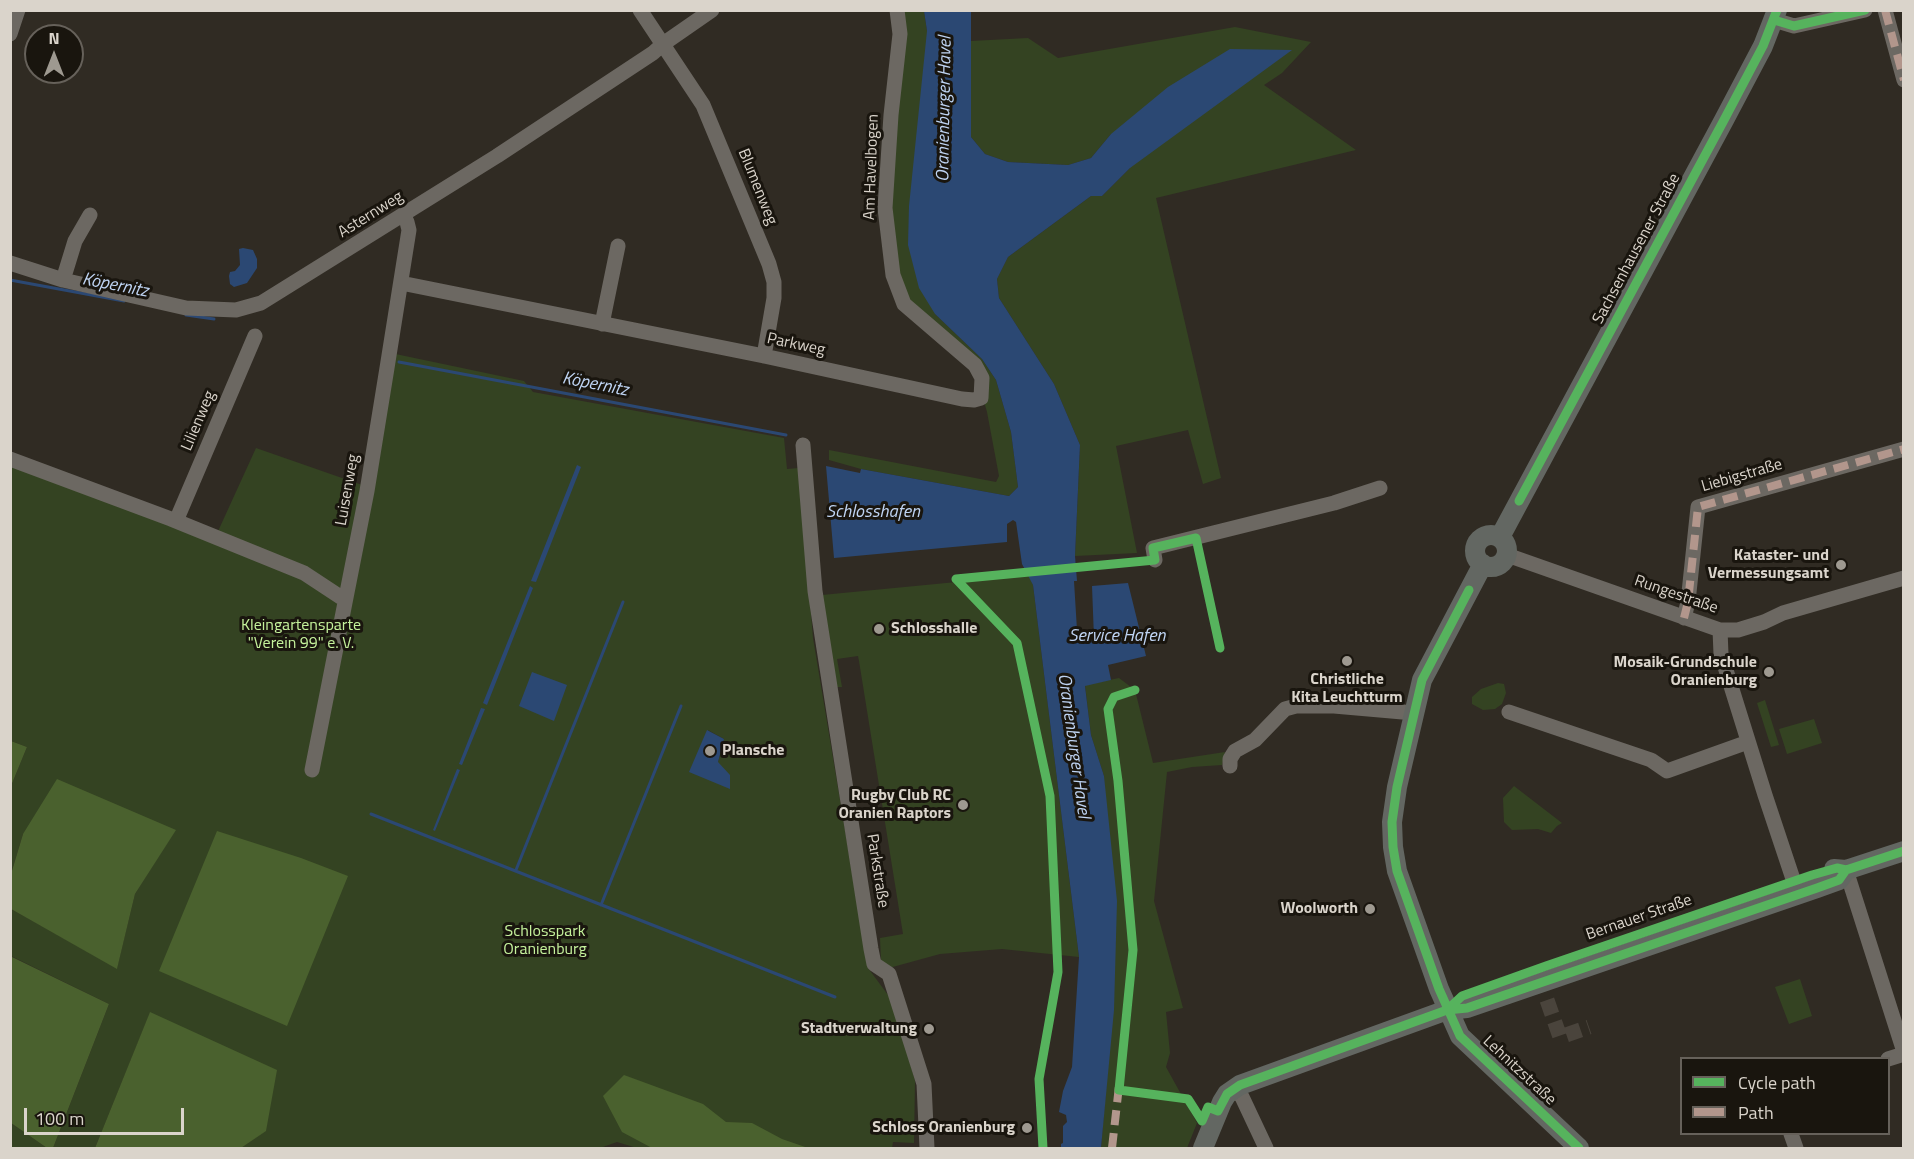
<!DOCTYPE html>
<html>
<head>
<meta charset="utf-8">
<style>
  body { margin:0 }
  #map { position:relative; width:1914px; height:1159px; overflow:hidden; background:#302b23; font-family:"Titillium Web",sans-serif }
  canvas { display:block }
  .frame { position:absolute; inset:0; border:12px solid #dad4cb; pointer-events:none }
  .legend { position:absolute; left:1680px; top:1057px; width:210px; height:78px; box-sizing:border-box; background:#19150e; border:2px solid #66615a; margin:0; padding:8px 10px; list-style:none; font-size:18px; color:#dad4cb }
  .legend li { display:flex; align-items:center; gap:12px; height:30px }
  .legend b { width:30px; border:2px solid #66615a }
  .north { position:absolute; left:24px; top:24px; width:60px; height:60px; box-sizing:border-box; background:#19150e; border:2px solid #66615a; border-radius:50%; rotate:0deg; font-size:16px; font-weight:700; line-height:24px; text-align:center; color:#dad4cb }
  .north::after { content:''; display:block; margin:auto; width:21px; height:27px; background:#9e9990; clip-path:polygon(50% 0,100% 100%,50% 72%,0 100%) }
  .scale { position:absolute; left:24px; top:1108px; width:160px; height:27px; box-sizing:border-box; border:3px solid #dad4cb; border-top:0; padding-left:8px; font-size:18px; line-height:21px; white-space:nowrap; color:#dad4cb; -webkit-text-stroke:4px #19150e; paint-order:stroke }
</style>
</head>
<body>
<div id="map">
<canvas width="1914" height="1159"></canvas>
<div class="frame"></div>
<ul class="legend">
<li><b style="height:8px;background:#56b35d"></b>Cycle path</li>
<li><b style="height:8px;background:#b2968c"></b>Path</li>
</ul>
<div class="north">N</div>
<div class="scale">100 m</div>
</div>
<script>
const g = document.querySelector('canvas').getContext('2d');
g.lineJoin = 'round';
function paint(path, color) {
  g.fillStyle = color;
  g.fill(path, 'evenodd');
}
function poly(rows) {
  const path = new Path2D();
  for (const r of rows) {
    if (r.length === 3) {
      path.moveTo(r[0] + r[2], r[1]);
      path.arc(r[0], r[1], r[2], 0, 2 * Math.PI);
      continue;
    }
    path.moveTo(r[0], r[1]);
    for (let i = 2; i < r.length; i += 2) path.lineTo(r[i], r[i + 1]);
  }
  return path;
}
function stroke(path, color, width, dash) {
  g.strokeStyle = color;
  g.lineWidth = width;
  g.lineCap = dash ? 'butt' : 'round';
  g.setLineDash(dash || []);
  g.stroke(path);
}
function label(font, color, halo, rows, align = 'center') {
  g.font = font + ' "Titillium Web",sans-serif';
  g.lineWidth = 6;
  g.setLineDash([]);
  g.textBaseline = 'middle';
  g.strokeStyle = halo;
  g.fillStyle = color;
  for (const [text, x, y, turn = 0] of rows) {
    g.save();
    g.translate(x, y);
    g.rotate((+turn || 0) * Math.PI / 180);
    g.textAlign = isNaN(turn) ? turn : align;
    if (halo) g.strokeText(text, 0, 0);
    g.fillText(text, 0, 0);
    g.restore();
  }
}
paint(poly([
  [897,11,924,11,927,31,935,314,982,359,996,380,1011,432,1018,487,1009,496,861,469,829,460,829,450,996,482,999,476,987,412,981,391,982,378,904,304,885,208],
  [1235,27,1311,42,1282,73,1264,85,1356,150,1156,198,1221,478,1203,484,1188,430,1116,446,1137,553,1075,556,1080,445,1054,384,999,298,997,279,1008,257,1091,196,1102,196,1130,168,1111,134,1091,158,1068,165,1008,162,985,154,971,137,971,41,1028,38,1058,58],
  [386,352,524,381,533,392,784,438,787,469,799,468,813,638,868,968,894,1003,915,1081,914,1143,893,1142,892,1148,637,1148,617,1142,600,1148,241,1148,266,1130,150,1013,95,1148,53,1148,109,1004,11,956,11,909,117,968,135,894,175,830,23,834,11,874,11,786,27,747,11,741,11,460,214,540,256,448,365,486],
  [708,730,724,739,718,762],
  [1029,575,1033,585,1079,957,1002,949,940,954,889,968,881,961,880,938,903,934,859,661,858,656,837,659,842,687,834,687,822,595],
  [1119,678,1135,690,1153,763,1225,752,1222,765,1192,767,1167,772,1154,901,1183,1008,1166,1012,1170,1053,1166,1067,1197,1123,1187,1148,1101,1148,1108,1065,1104,776,1091,735,1085,685],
  [1498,683,1504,684,1506,693,1502,704,1495,709,1483,710,1472,704,1472,697,1481,689],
  [1765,700,1779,745,1771,747,1757,703],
  [1814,719,1822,743,1787,754,1779,729],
  [1514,786,1562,823,1557,826,1551,833,1538,829,1512,830,1504,822,1503,798],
  [1800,979,1812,1016,1789,1024,1775,987],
  [11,1123,47,1148,11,1148]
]), '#344322');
paint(poly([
  [11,741,27,747,11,786,10,741],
  [57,779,176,830,135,894,117,969,11,909,11,874,23,834],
  [217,831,301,858,348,876,287,1026,159,971],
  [10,956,109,1004,53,1148,47,1148,11,1123],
  [150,1012,277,1070,266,1131,241,1148,95,1148],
  [624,1075,703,1104,726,1122,752,1123,782,1139,808,1148,652,1148,622,1132,603,1096]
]), '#4a612e');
paint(poly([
  [924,11,971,11,971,137,985,154,1008,162,1068,165,1091,158,1111,134,1168,87,1230,49,1292,50,1130,168,1102,196,1091,196,1008,257,997,279,999,298,1054,384,1080,445,1075,556,1077,581,1074,581,1077,630,1084,641,1094,638,1092,586,1128,583,1146,656,1108,665,1111,680,1085,686,1091,735,1104,776,1117,901,1114,1010,1101,1148,1061,1148,1061,1144,1063,1143,1063,1126,1067,1122,1066,1115,1059,1112,1063,1091,1072,1067,1079,957,1033,585,1022,564,1016,522,1013,520,1007,524,1007,542,834,558,826,466,860,473,861,469,1009,496,1018,487,1011,432,996,380,982,359,935,314,919,288,908,245,909,206,927,31],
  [243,248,253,250,257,259,257,268,247,283,234,287,230,284,229,276,230,272,235,271,240,265,239,249],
  [577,465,581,467,536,582,531,581],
  [530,586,533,588,487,705,483,703],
  [532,672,567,685,554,721,519,706],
  [481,708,485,709,462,765,459,764],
  [707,730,724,739,718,762,730,775,730,789,689,772],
  [457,769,460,770,435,831,433,830]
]), '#2b4873');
stroke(poly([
  [10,280,124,301],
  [186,315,214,319],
  [399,362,786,435],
  [371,814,835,997],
  [516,870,623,602],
  [601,905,681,706]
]), '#2b4873', 3);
stroke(poly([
  [1547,1000,1560,1037,1589,1027]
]), '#4a443c', 15, [15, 8]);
stroke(poly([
  [640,10,703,105,769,264,774,282,774,298,764,356],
  [1885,10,1904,80],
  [1774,20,1794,26,1865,10],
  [10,34,18,10],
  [10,263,63,280,186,308,236,310,261,303,497,156,653,53,663,44,712,10],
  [63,280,75,241,90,215],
  [401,283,764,356,962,399,974,400,981,398,982,378,975,365,904,304,893,275,885,208,891,115,900,34,897,10],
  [602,324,618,246],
  [803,445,815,591,871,949,874,964,889,974,924,1084,927,1148],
  [10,459,171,519,304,573,345,600],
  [176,521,255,336],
  [1507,555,1720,630,1738,630,1764,622,1783,613,1904,578],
  [1155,560,1153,548,1334,503,1380,488],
  [1684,618,1688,602,1698,507,1904,449],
  [1720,630,1721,654,1765,795,1798,894],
  [1509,712,1651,760,1667,771,1748,742],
  [1230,766,1230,759,1235,751,1255,740,1285,709,1296,706,1334,706,1414,713],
  [312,770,367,491,387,368,409,230,407,222,403,216],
  [1846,870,1904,1052],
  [1888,1059,1904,1054],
  [1234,1089,1242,1097,1266,1148],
  [1791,1134,1796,1148]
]), '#6c6862', 15);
stroke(poly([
  [1491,551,16],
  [1500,537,1724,120,1763,46,1777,10],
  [1483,564,1422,680,1397,787,1392,822,1393,847,1397,871,1439,989,1460,1036,1579,1148],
  [1834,869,1846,870,1904,851],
  [1203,1148,1222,1102,1227,1094,1240,1085,1447,1010,1467,1008,1817,888,1839,880,1846,870]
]), '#636762', 20);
stroke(poly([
  [1885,10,1904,80],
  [1684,618,1688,602,1698,507,1904,449],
  [1112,1148,1119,1086]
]), '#b2968c', 8, [15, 8]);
stroke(poly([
  [1774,20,1794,26,1865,10],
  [1519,501,1724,120,1763,46,1777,10],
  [956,579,1017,643,1050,796,1058,972,1039,1079,1043,1148],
  [956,579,1155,560,1153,548,1196,538,1220,648],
  [1469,590,1422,680,1397,787,1392,822,1393,847,1397,871,1439,989,1460,1036,1579,1148],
  [1135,690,1114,697,1108,709,1118,781,1133,950,1119,1090,1188,1099,1202,1121],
  [1447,1010,1462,996,1546,966,1812,875,1837,868,1846,870,1904,851],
  [1202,1121,1208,1107,1218,1111,1227,1094,1240,1085,1447,1010,1467,1008,1817,888,1839,880,1846,870]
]), '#56b35d', 9);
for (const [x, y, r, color] of [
  [1841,565,6,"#9e9990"],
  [879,629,6,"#9e9990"],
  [1347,661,6,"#9e9990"],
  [1769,672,6,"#9e9990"],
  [710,751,6,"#9e9990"],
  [963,805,6,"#9e9990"],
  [1370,909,6,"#9e9990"],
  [929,1029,6,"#9e9990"],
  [1027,1128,6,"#9e9990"]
]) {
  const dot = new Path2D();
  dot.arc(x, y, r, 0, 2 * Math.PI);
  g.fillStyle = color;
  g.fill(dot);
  stroke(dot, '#19150e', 2);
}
label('16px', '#dad4cb', '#19150e', [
  ["Am Havelbogen",872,167,-88],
  ["Blumenweg",757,187,68],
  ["Asternweg",371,215,-32],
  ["Sachsenhausener Straße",1637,249,-62],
  ["Parkweg",796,345,12],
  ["Lilienweg",199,421,-67],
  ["Liebigstraße",1742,476,-16],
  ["Luisenweg",348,490,-80],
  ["Rungestraße",1676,595,19],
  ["Parkstraße",877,871,81],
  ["Bernauer Straße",1639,918,-19],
  ["Lehnitzstraße",1519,1071,43]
]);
label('bold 16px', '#dad4cb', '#19150e', [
  ["Kataster- und",1829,556],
  ["Vermessungsamt",1829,574],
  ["Schlosshalle",891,629,"left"],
  ["Mosaik-Grundschule",1757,663],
  ["Oranienburg",1757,681],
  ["Christliche",1347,680,"center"],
  ["Kita Leuchtturm",1347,698,"center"],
  ["Plansche",722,751,"left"],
  ["Rugby Club RC",951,796],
  ["Oranien Raptors",951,814],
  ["Woolworth",1358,909],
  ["Stadtverwaltung",917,1029],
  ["Schloss Oranienburg",1015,1128]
], 'right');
label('16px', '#c5f29c', '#19150e', [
  ["Kleingartensparte",301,626],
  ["\"Verein 99\" e. V.",301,644],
  ["Schlosspark",545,932],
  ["Oranienburg",545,950]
]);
label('italic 18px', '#bfd4f3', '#19150e', [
  ["Oranienburger Havel",945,109,-89],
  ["Köpernitz",115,286,11],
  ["Köpernitz",595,385,11],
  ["Schlosshafen",873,513],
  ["Service Hafen",1117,637],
  ["Oranienburger Havel",1073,746,82]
]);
</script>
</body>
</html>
